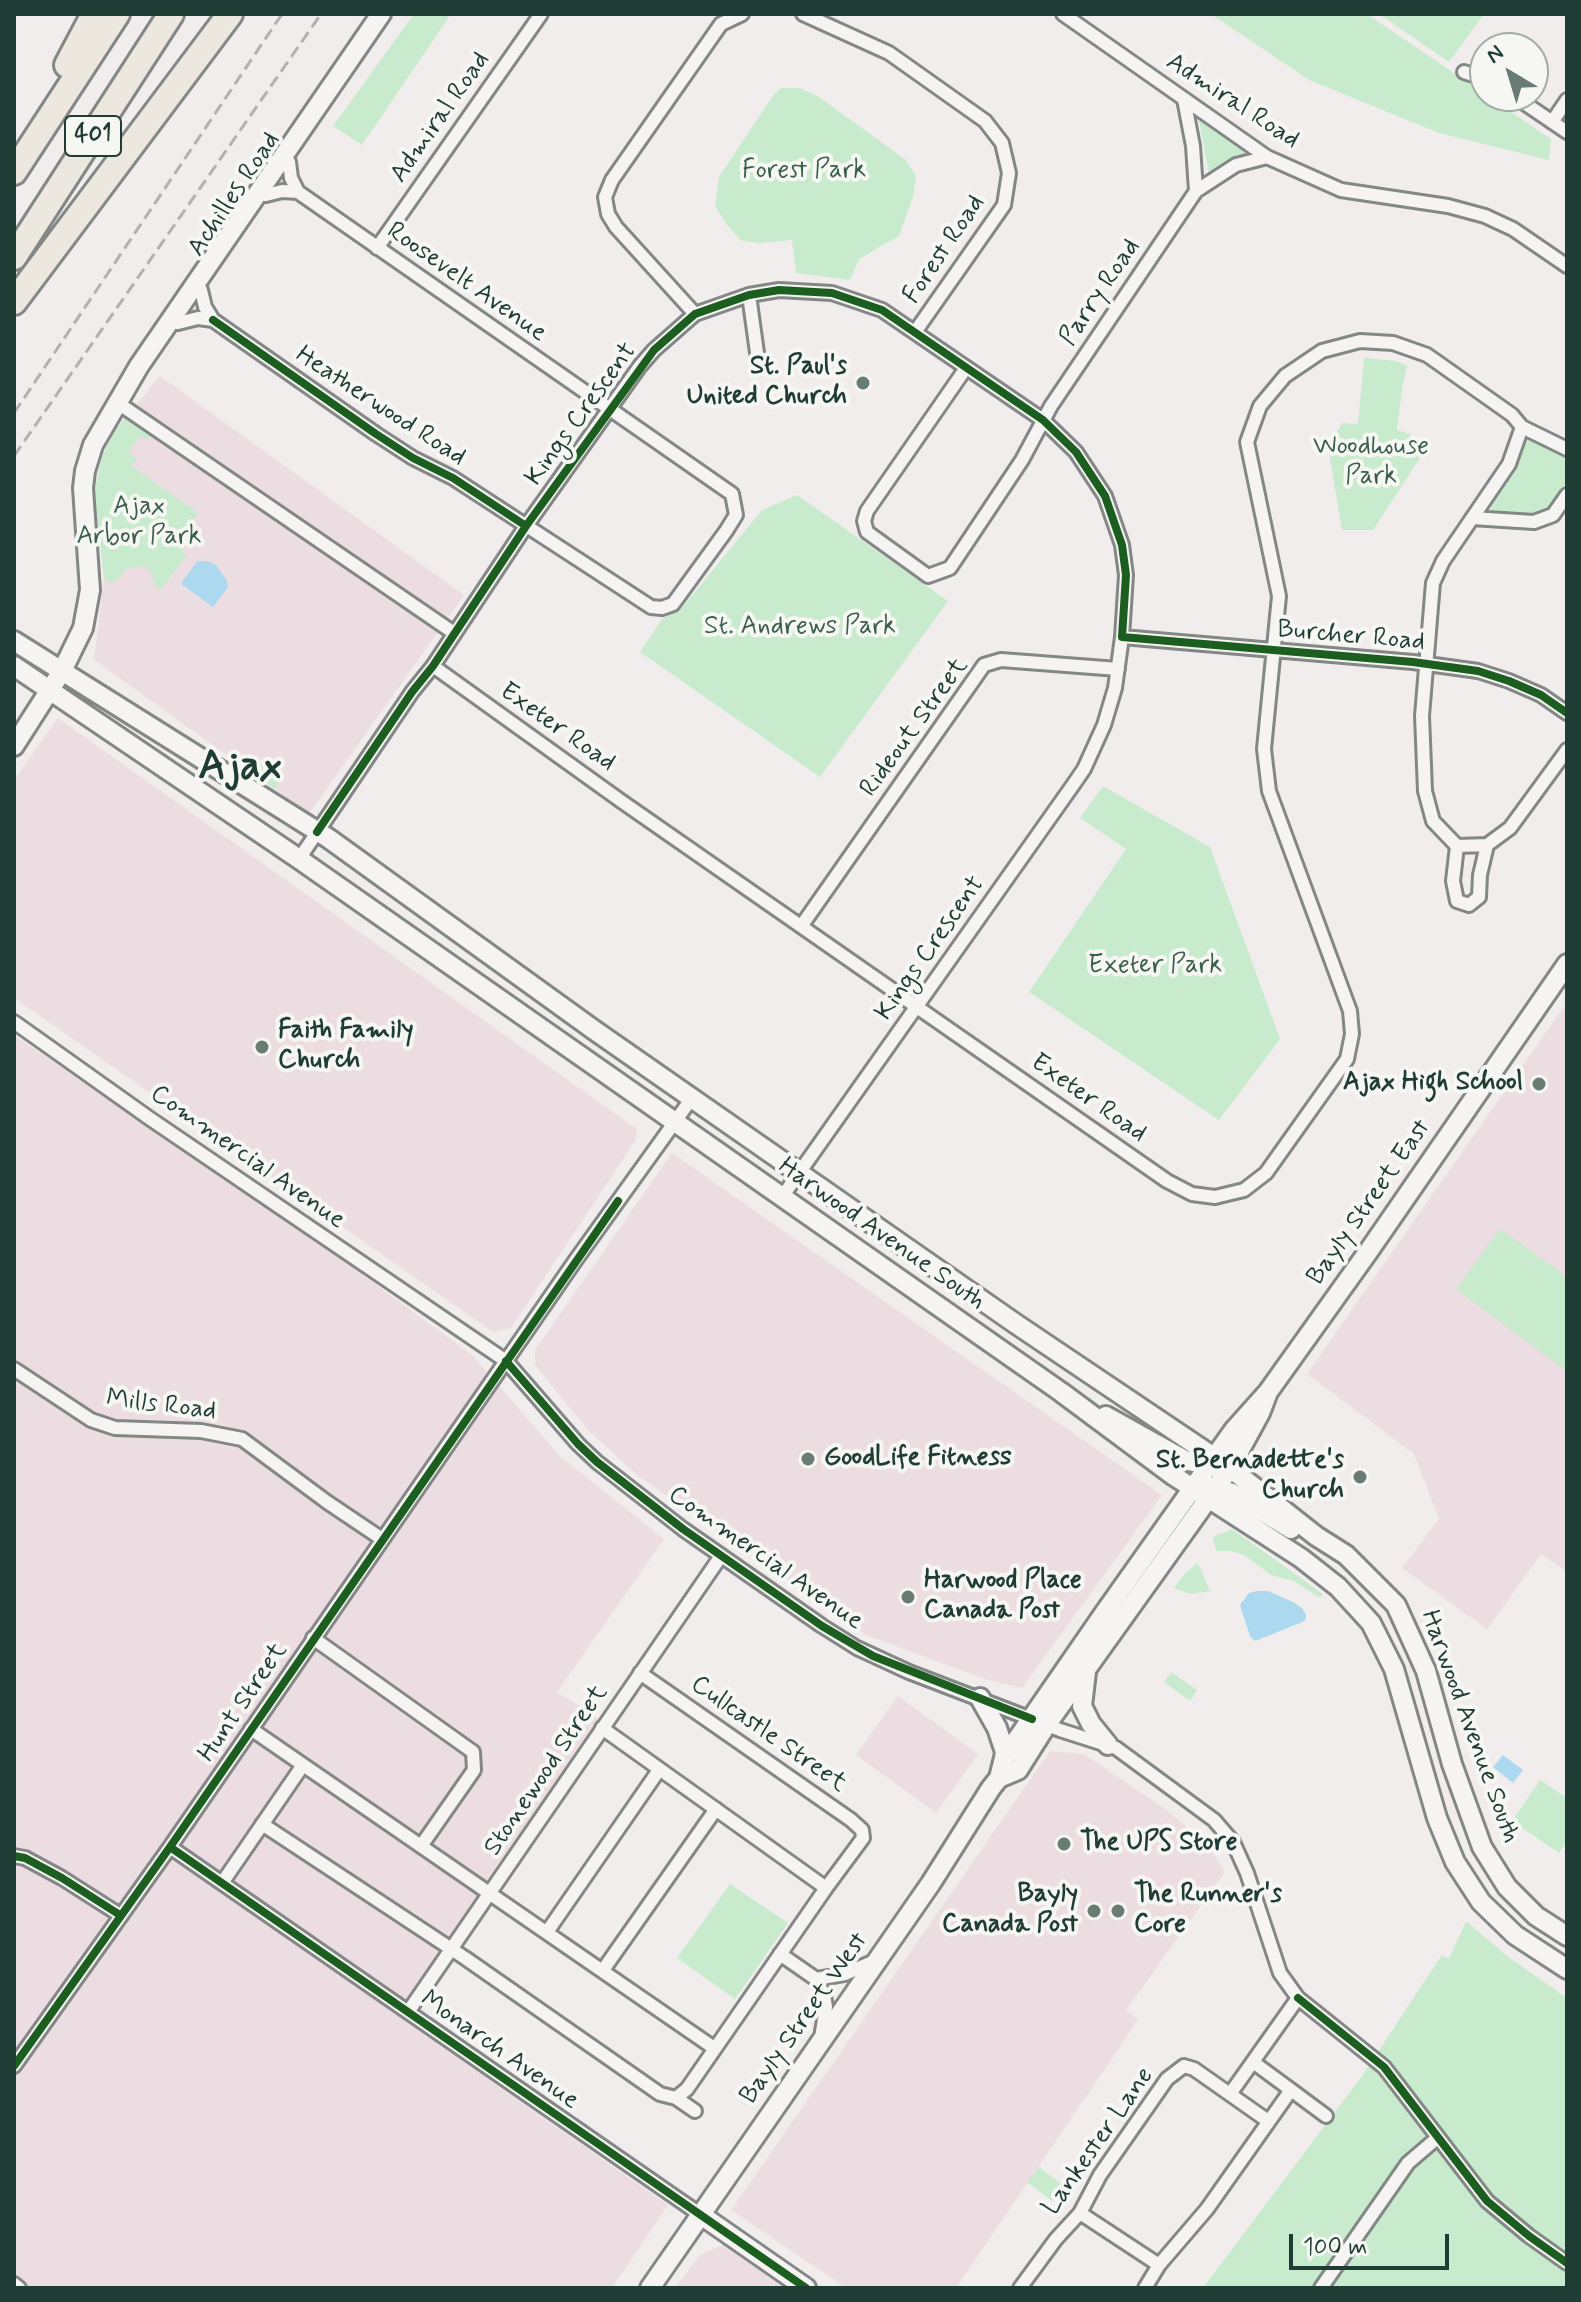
<!DOCTYPE html>
<html>
<head>
<meta charset="utf-8">
<style>
  body { margin:0 }
  #map { position:relative; width:1581px; height:2302px; overflow:hidden; background:#f2eded; font-family:Mynerve,sans-serif }
  canvas { display:block }
  .frame { position:absolute; inset:0; border:16px solid #1f3d34; pointer-events:none }
  .north { position:absolute; left:1469px; top:32px; width:80px; height:80px; box-sizing:border-box; background:#f6f6f2; border:2px solid #a0aca6; border-radius:50%; rotate:322deg; font-size:22px; font-weight:700; line-height:32px; text-align:center; color:#1f3d34 }
  .north::after { content:''; display:block; margin:auto; width:28px; height:36px; background:#697b75; clip-path:polygon(50% 0,100% 100%,50% 72%,0 100%) }
  .scale { position:absolute; left:1289px; top:2234px; width:160px; height:36px; box-sizing:border-box; border:4px solid #1f3d34; border-top:0; padding-left:10px; font-size:24px; line-height:28px; white-space:nowrap; color:#1f3d34; -webkit-text-stroke:6px #f6f6f2; paint-order:stroke }
</style>
</head>
<body>
<div id="map">
<canvas width="1581" height="2302"></canvas>
<div class="frame"></div>
<div class="north">N</div>
<div class="scale">100 m</div>
</div>
<script>
const g = document.querySelector('canvas').getContext('2d');
g.lineJoin = 'round';
function paint(path, color) {
  g.fillStyle = color;
  g.fill(path, 'evenodd');
}
function poly(rows) {
  const path = new Path2D();
  for (const r of rows) {
    path.moveTo(r[0], r[1]);
    for (let i = 2; i < r.length; i += 2) path.lineTo(r[i], r[i + 1]);
  }
  return path;
}
function stroke(path, color, width, dash) {
  g.strokeStyle = color;
  g.lineWidth = width;
  g.lineCap = dash ? 'butt' : 'round';
  g.setLineDash(dash || []);
  g.stroke(path);
}
function label(font, color, halo, rows, align = 'center') {
  g.font = font + ' Mynerve,sans-serif';
  g.lineWidth = 8;
  g.setLineDash([]);
  g.textBaseline = 'middle';
  g.strokeStyle = halo;
  g.fillStyle = color;
  for (const [text, x, y, turn = 0] of rows) {
    g.save();
    g.translate(x, y);
    g.rotate((+turn || 0) * Math.PI / 180);
    g.textAlign = isNaN(turn) ? turn : align;
    if (halo) g.strokeText(text, 0, 0);
    g.fillText(text, 0, 0);
    g.restore();
  }
}
paint(poly([
  [160,376,464,595,309,814,94,660,104,578,94,493,102,457,115,430],
  [58,718,637,1129,635,1141,511,1328,493,1332,14,998,14,780],
  [1567,1002,1567,1572,1541,1554,1487,1629,1402,1568,1439,1519,1414,1454,1307,1374],
  [14,1035,341,1259,472,1355,561,1457,664,1539,557,1692,610,1726,420,2007,406,2022,668,2205,612,2288,14,2288],
  [672,1153,1162,1495,1022,1688,985,1679,866,1635,637,1475,589,1431,535,1365,535,1350],
  [898,1696,978,1754,936,1813,856,1755],
  [1050,1751,1084,1754,1164,1808,1208,1845,1225,1872,1126,2010,1138,2020,956,2288,846,2288,731,2210],
  [723,2245,724,2245,787,2288,675,2288,701,2254]
]), '#ebdde1');
paint(poly([
  [414,14,451,14,362,145,333,126],
  [1211,14,1367,14,1551,139,1549,160,1439,133,1309,80],
  [1379,14,1484,14,1449,62],
  [781,88,800,88,819,97,906,160,916,176,913,197,899,236,859,259,850,280,796,273,792,240,759,243,740,240,724,221,715,205,719,177,774,94],
  [1198,116,1247,150,1249,154,1235,158,1209,173],
  [1364,358,1396,361,1407,366,1402,388,1397,430,1410,434,1420,458,1373,530,1342,530,1328,447,1342,423,1358,424],
  [131,417,151,433,148,440,140,435,128,453,137,458,131,466,198,513,192,524,195,532,182,550,186,556,161,589,155,586,151,572,144,566,126,569,118,580,110,583,104,578,94,493,102,457,115,430,123,421],
  [1533,437,1540,437,1567,455,1567,484,1550,512,1538,516,1498,517,1490,514,1489,510,1519,462,1526,441],
  [797,495,948,601,820,777,640,652,662,619,681,609,762,510],
  [252,754,263,766,283,778,274,789,234,761],
  [1103,786,1210,847,1280,1039,1219,1120,1029,992,1126,849,1080,818],
  [1500,1229,1567,1277,1567,1371,1456,1289],
  [1232,1529,1323,1594,1320,1598,1294,1581,1271,1575,1244,1555,1231,1551,1216,1551,1213,1537],
  [1198,1563,1210,1591,1191,1594,1174,1588,1186,1572],
  [1171,1672,1197,1690,1190,1701,1164,1682],
  [1540,1780,1567,1798,1567,1842,1559,1853,1512,1821],
  [730,1884,788,1923,735,1999,677,1958],
  [1466,1921,1507,1956,1567,1998,1567,2288,1203,2288,1362,2076,1442,1955,1449,1959],
  [1039,2167,1064,2186,1052,2201,1027,2182]
]), '#c8ebcd');
paint(poly([
  [197,561,207,561,216,565,226,579,228,587,213,607,181,584],
  [1257,1591,1268,1591,1293,1602,1302,1608,1306,1615,1305,1621,1255,1641,1250,1636,1240,1605,1249,1593],
  [1503,1755,1523,1770,1513,1783,1493,1767]
]), '#acd9ef');
const street = poly([
  [803,14,889,53,985,121,1002,143,1009,173,1004,205,915,332],
  [1063,14,1267,157,1341,190,1448,206,1485,216,1513,229,1567,266],
  [1464,72,1485,79],
  [1514,96,1567,132],
  [1184,99,1193,146,1196,191],
  [1552,122,1567,100],
  [266,195,282,191,298,192],
  [377,248,541,14],
  [201,290,205,307,213,320],
  [749,295,758,360],
  [695,314,616,227,608,214,605,197,612,180,721,24,742,14],
  [178,323,198,318,213,320,376,434,413,458,453,478,651,607,662,608,673,604,726,531,736,515,732,494,298,192,291,178,289,162],
  [966,368,867,511,864,521,867,532,928,576,950,568,1022,460,1051,406,1196,191,1236,165,1267,157],
  [118,403,454,633],
  [1522,427,1509,464,1443,561,1433,583,1422,716,1425,791,1433,821,1457,846,1487,845,1510,828,1567,750],
  [1472,518,1534,522,1553,515,1567,495],
  [1122,637,1413,662,1478,671,1509,681,1541,695,1567,713],
  [433,666,621,801,1167,1181,1192,1194,1215,1197,1244,1190,1266,1173,1347,1059,1352,1034,1350,1011,1269,791,1264,749,1279,596,1247,442,1260,406,1285,376,1322,351,1360,341,1393,343,1427,355,1512,415,1522,427,1567,449],
  [1457,846,1453,881,1457,901,1469,905,1479,897,1480,875,1487,845],
  [299,859,412,692,433,666,526,526,640,366,654,350,695,314,749,295,779,290,832,293,882,310,1043,420,1076,452,1105,496,1122,545,1126,575,1122,637,1115,688,1104,725,1084,769,1073,785,782,1197],
  [802,925,984,665,1001,660,1118,669],
  [14,1022,149,1118,506,1361,578,1444,597,1462,683,1529,822,1626,857,1648,909,1672,1060,1730,1116,1748,1214,1820,1233,1842,1247,1873,1280,1973,1298,1998,1384,2067,1487,2201,1529,2236,1567,2263],
  [14,1369,91,1420,115,1428,201,1431,242,1439,327,1502,382,1539],
  [313,1638,473,1752,474,1770,421,1846],
  [602,1728,826,1888],
  [251,1729,714,2048],
  [262,1824,465,1958,660,2094,676,2098,687,2089,826,1888,863,1838,862,1830,851,1820,640,1673],
  [170,1847,701,2215],
  [14,1856,25,1858,62,1878,120,1915],
  [222,1883,303,1765],
  [547,1932,659,1770],
  [780,1954,816,1979,824,1995,826,2007,821,2038],
  [603,1970,716,1809],
  [816,1979,845,1974,877,1960],
  [408,2012,721,1556],
  [14,2066,170,1847,575,1261,692,1098],
  [1291,2090,1326,2116],
  [1230,2094,1298,1998],
  [676,2098,695,2111],
  [1080,2213,1159,2265],
  [14,2284,19,2288],
  [1020,2288,1056,2239,1080,2213,1100,2175,1167,2079,1184,2066,1194,2069,1268,2121],
  [1145,2288,1159,2265,1207,2209,1291,2090,1253,2062],
  [1321,2288,1408,2163,1436,2139]
]);
const secondary = poly([
  [14,641,328,838,594,1030,1016,1324,1230,1468,1316,1536,1346,1555,1396,1605,1426,1671,1452,1764,1482,1847,1507,1887,1536,1916,1567,1936],
  [14,666,299,859,1061,1392,1174,1476,1301,1558,1338,1587,1371,1623,1394,1669,1437,1818,1455,1862,1481,1902,1515,1935,1567,1969],
  [14,746,62,671,83,628,90,590,83,488,85,471,93,445,139,366,381,14],
  [1106,1416,1185,1460,1219,1468],
  [1208,1486,1232,1493,1291,1529],
  [1086,1672,1082,1706,1091,1724,1108,1745],
  [980,1698,997,1728,1005,1752,1004,1758],
  [999,1778,1004,1758,1105,1612,1234,1430,1268,1392,1368,1252,1567,964],
  [701,2215,806,2288],
  [650,2288,931,1883,991,1788,999,1778,1018,1770,1047,1724,1230,1468,1260,1413,1268,1392]
]);
const highway = poly([
  [67,65,94,14],
  [14,172,117,14],
  [14,257,171,14],
  [14,302,230,14]
]);
stroke(street, '#838785', 18);
stroke(secondary, '#838785', 24);
stroke(highway, '#838785', 30);
stroke(street, '#f5f4f2', 12);
stroke(secondary, '#f5f4f2', 18);
stroke(highway, '#ece7df', 24);
stroke(poly([
  [14,413,282,14],
  [14,456,321,14]
]), '#b0b2b1', 3, [12, 6]);
stroke(poly([
  [213,320,376,434,413,458,453,478,526,526],
  [317,832,412,692,433,666,526,526,654,350,695,314,749,295,779,290,832,293,882,310,1043,420,1076,452,1105,496,1122,545,1126,575,1122,637,1413,662,1478,671,1509,681,1541,695,1567,713],
  [506,1361,578,1444,597,1462,683,1529,822,1626,873,1656,1032,1719],
  [170,1847,806,2288],
  [14,1856,25,1858,62,1878,120,1915],
  [1298,1998,1384,2067,1487,2201,1529,2236,1567,2263],
  [14,2066,170,1847,618,1201]
]), '#1b5e20', 8);
for (const [x, y, r, color] of [
  [863,383,8,"#697b75"],
  [262,1047,8,"#697b75"],
  [1539,1084,8,"#697b75"],
  [808,1459,8,"#697b75"],
  [1360,1477,8,"#697b75"],
  [908,1597,8,"#697b75"],
  [1064,1844,8,"#697b75"],
  [1094,1911,8,"#697b75"],
  [1118,1911,8,"#697b75"]
]) {
  const dot = new Path2D();
  dot.arc(x, y, r, 0, 2 * Math.PI);
  g.fillStyle = color;
  g.fill(dot);
  stroke(dot, '#f6f6f2', 3);
}
for (const [x, y, w] of [
  [93,136,56]
]) {
  const box = new Path2D();
  box.roundRect(x - w / 2, y - 20, w, 40, 6);
  g.fillStyle = '#f6f6f2';
  g.fill(box);
  stroke(box, '#1f3d34', 2);
}
label('bold 24px', '#1f3d34', null, [
  ["401",93,136]
]);
label('26px', '#1f3d34', '#f6f6f2', [
  ["Admiral Road",1232,102,33],
  ["Admiral Road",441,118,-55],
  ["Achilles Road",235,195,-56],
  ["Forest Road",945,250,-56],
  ["Roosevelt Avenue",466,283,35],
  ["Parry Road",1101,293,-56],
  ["Heatherwood Road",380,407,33],
  ["Kings Crescent",582,415,-54],
  ["Burcher Road",1351,637,5],
  ["Exeter Road",557,728,35],
  ["Rideout Street",915,728,-54],
  ["Kings Crescent",931,949,-55],
  ["Exeter Road",1088,1099,35],
  ["Commercial Avenue",247,1158,35],
  ["Bayly Street East",1370,1203,-55],
  ["Harwood Avenue South",881,1235,35],
  ["Mills Road",161,1406,7],
  ["Commercial Avenue",765,1559,35],
  ["Hunt Street",244,1703,-56],
  ["Harwood Avenue South",1469,1727,70],
  ["Cullcastle Street",768,1735,35],
  ["Stonewood Street",547,1771,-56],
  ["Bayly Street West",805,2019,-55],
  ["Monarch Avenue",499,2051,35],
  ["Lankester Lane",1099,2142,-55]
]);
label('26px', '#3a5f4d', '#f6f6f2', [
  ["Forest Park",804,172],
  ["Woodhouse",1371,448],
  ["Park",1371,478],
  ["Ajax",139,508],
  ["Arbor Park",139,538],
  ["St. Andrews Park",800,628],
  ["Exeter Park",1155,967]
]);
label('bold 26px', '#1f3d34', '#f6f6f2', [
  ["St. Paul's",847,368,"right"],
  ["United Church",847,398,"right"],
  ["Faith Family",278,1032],
  ["Church",278,1062],
  ["Ajax High School",1523,1084,"right"],
  ["GoodLife Fitness",824,1459],
  ["St. Bernadette's",1344,1462,"right"],
  ["Church",1344,1492,"right"],
  ["Harwood Place",924,1582],
  ["Canada Post",924,1612],
  ["The UPS Store",1080,1844],
  ["Bayly",1078,1896,"right"],
  ["Canada Post",1078,1926,"right"],
  ["The Runner's",1134,1896],
  ["Core",1134,1926]
], 'left');
label('bold 42px', '#1f3d34', '#f6f6f2', [
  ["Ajax",240,769]
]);
</script>
</body>
</html>
